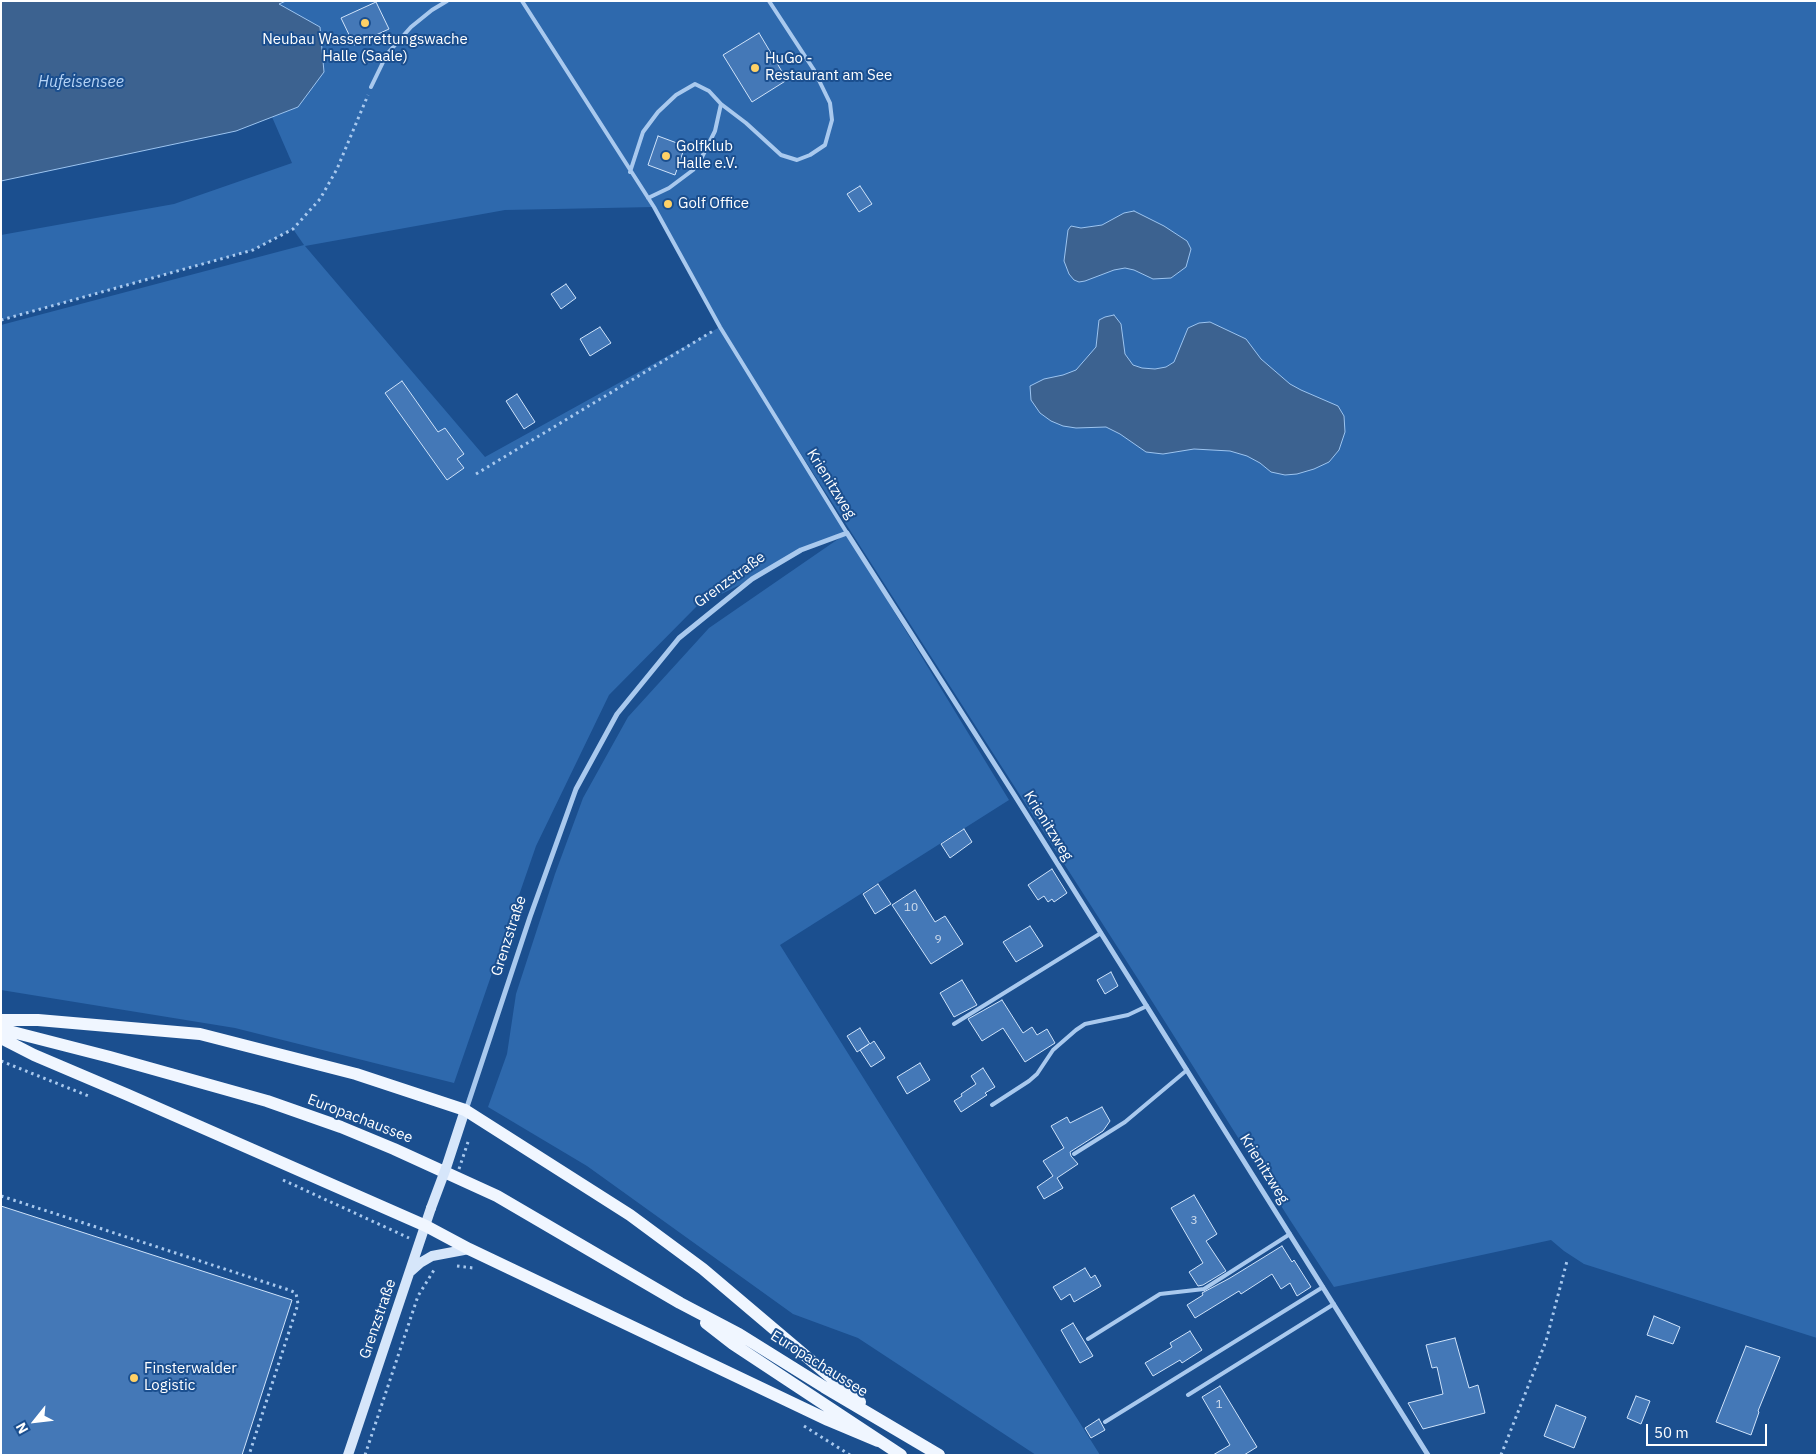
<!DOCTYPE html>
<html>
<head>
<meta charset="utf-8">
<style>
  body { margin:0 }
  #map { position:relative; width:1818px; height:1456px; overflow:hidden; background:#1b4f8f; font-family:"IBM Plex Sans",sans-serif }
  canvas { display:block }
  .frame { position:absolute; inset:0; border:2px solid #fff; pointer-events:none }
  .north { position:absolute; left:10px; top:1396px; width:50px; height:50px; -webkit-text-stroke:4px #1b4f8f; paint-order:stroke; rotate:241deg; font-size:14px; font-weight:700; line-height:20px; text-align:center; color:#fff }
  .north::after { content:''; display:block; margin:auto; width:18px; height:22px; background:#fff; clip-path:polygon(50% 0,100% 100%,50% 72%,0 100%) }
  .scale { position:absolute; left:1646px; top:1424px; width:121px; height:22px; box-sizing:border-box; border:2px solid #fff; border-top:0; padding-left:6px; font-size:15px; line-height:18px; white-space:nowrap; color:#fff; -webkit-text-stroke:4px #1b4f8f; paint-order:stroke }
</style>
</head>
<body>
<div id="map">
<canvas width="1818" height="1456"></canvas>
<div class="frame"></div>
<div class="north">N</div>
<div class="scale">50 m</div>
</div>
<script>
const g = document.querySelector('canvas').getContext('2d');
g.lineJoin = 'round';
function paint(path, color) {
  g.fillStyle = color;
  g.fill(path, 'evenodd');
}
function poly(rows) {
  const path = new Path2D();
  for (const r of rows) {
    path.moveTo(r[0], r[1]);
    for (let i = 2; i < r.length; i += 2) path.lineTo(r[i], r[i + 1]);
  }
  return path;
}
function stroke(path, color, width, dash) {
  g.strokeStyle = color;
  g.lineWidth = width;
  g.lineCap = dash ? 'butt' : 'round';
  g.setLineDash(dash || []);
  g.stroke(path);
}
function label(font, color, halo, rows, align = 'center') {
  g.font = font + ' "IBM Plex Sans",sans-serif';
  g.lineWidth = 4;
  g.setLineDash([]);
  g.textBaseline = 'middle';
  g.strokeStyle = halo;
  g.fillStyle = color;
  for (const [text, x, y, turn = 0] of rows) {
    g.save();
    g.translate(x, y);
    g.rotate((+turn || 0) * Math.PI / 180);
    g.textAlign = isNaN(turn) ? turn : align;
    if (halo) g.strokeText(text, 0, 0);
    g.fillText(text, 0, 0);
    g.restore();
  }
}
paint(poly([
  [286,1,1817,1,1817,1338,1584,1264,1564,1251,1551,1240,1334,1287,1290,1220,1138,979,740,359,1009,800,780,945,1100,1455,1036,1455,858,1338,793,1314,587,1166,488,1107,507,1054,516,994,555,874,583,798,628,717,709,628,844,535,801,550,752,579,697,606,609,695,536,846,454,1083,235,1028,1,990,1,325,304,245,293,229,253,250,1,320,1,235,174,204,292,163,272,117,298,107,278,4],
  [654,207,720,327,485,457,305,246,505,210]
]), '#2e69ad');
const water = poly([
  [1,1,286,1,279,4,320,27,324,72,298,107,236,131,1,181,1,1],
  [1134,211,1164,226,1187,241,1191,249,1186,267,1171,278,1153,279,1134,270,1125,268,1114,270,1085,281,1079,282,1074,280,1069,274,1064,261,1068,230,1071,226,1081,228,1102,225,1124,213,1134,211],
  [1114,315,1121,324,1125,354,1133,365,1142,368,1155,369,1166,367,1174,362,1188,328,1199,323,1210,322,1246,339,1261,359,1290,384,1301,390,1338,406,1344,416,1345,432,1339,450,1329,462,1314,469,1297,474,1285,475,1271,472,1260,463,1247,456,1230,451,1194,449,1163,454,1146,452,1120,434,1106,427,1076,428,1063,426,1051,421,1040,413,1031,400,1030,386,1044,379,1063,375,1076,370,1096,347,1099,320,1105,317,1114,315]
]);
paint(water, '#3c6290');
stroke(water, '#9cc4f0', 1);
const building = poly([
  [376,2,389,29,354,45,341,18,376,2],
  [759,33,787,80,752,102,723,55,759,33],
  [658,136,685,146,675,175,648,165,658,136],
  [860,186,872,204,859,212,847,194,860,186],
  [566,284,576,298,561,309,551,294,566,284],
  [600,327,611,343,590,356,580,339,600,327],
  [402,381,438,432,445,428,464,454,457,459,464,468,447,480,385,393,402,381],
  [517,394,535,422,524,429,506,401,517,394],
  [964,829,972,842,950,858,941,844,964,829],
  [1052,869,1067,893,1054,902,1052,899,1048,902,1044,896,1038,900,1028,885,1052,869],
  [878,884,891,904,875,914,863,894,878,884],
  [915,890,935,922,945,916,963,944,931,964,892,905,915,890],
  [1030,926,1043,946,1016,962,1003,942,1030,926],
  [1111,972,1118,986,1105,994,1097,980,1111,972],
  [962,980,977,1005,954,1017,940,993,962,980],
  [1002,1000,1023,1033,1032,1027,1037,1035,1047,1029,1055,1043,1025,1062,1003,1028,982,1041,968,1019,1002,1000],
  [860,1028,870,1044,874,1041,885,1058,871,1067,860,1050,869,1044,857,1052,847,1036,860,1028],
  [920,1063,930,1080,907,1094,897,1077,920,1063],
  [983,1068,995,1087,985,1093,987,1095,961,1112,954,1101,962,1096,961,1094,976,1084,971,1076,983,1068],
  [1102,1107,1110,1121,1103,1131,1070,1152,1071,1156,1078,1164,1057,1178,1063,1188,1044,1199,1037,1187,1053,1176,1043,1161,1064,1148,1051,1126,1067,1117,1070,1123,1102,1107],
  [1194,1195,1217,1234,1206,1241,1226,1271,1203,1285,1198,1286,1189,1272,1203,1263,1171,1208,1194,1195],
  [1,1206,292,1300,242,1455,1,1455,1,1206],
  [1282,1246,1292,1262,1294,1260,1311,1287,1297,1296,1290,1283,1281,1289,1272,1274,1241,1294,1239,1291,1195,1318,1187,1305,1203,1295,1202,1293,1230,1278,1282,1246],
  [1085,1268,1091,1278,1095,1275,1101,1286,1074,1302,1070,1294,1061,1300,1053,1287,1085,1268],
  [1654,1316,1680,1327,1673,1344,1647,1335,1654,1316],
  [1073,1323,1093,1356,1080,1363,1061,1330,1073,1323],
  [1190,1331,1202,1350,1182,1363,1180,1360,1153,1376,1145,1363,1172,1347,1170,1343,1190,1331],
  [1455,1338,1469,1388,1478,1385,1485,1413,1423,1429,1408,1403,1443,1394,1437,1367,1432,1368,1426,1345,1455,1338],
  [1746,1346,1780,1357,1758,1411,1759,1412,1751,1435,1716,1422,1746,1346],
  [1220,1386,1257,1447,1244,1455,1213,1455,1230,1445,1202,1397,1220,1386],
  [1636,1396,1650,1401,1641,1424,1627,1418,1636,1396],
  [1556,1405,1586,1417,1574,1448,1544,1436,1556,1405],
  [1099,1419,1105,1430,1091,1438,1085,1428,1099,1419]
]);
paint(building, '#4478b7');
stroke(building, '#cfe3fa', 1);
stroke(poly([
  [1,320,253,250,293,229,320,199,337,169,368,95],
  [476,474,713,331],
  [1,1061,91,1097],
  [283,1180,409,1238],
  [1,1196,289,1290,296,1293,298,1304,249,1455],
  [457,1266,473,1268],
  [804,1426,850,1455],
  [365,1455,418,1296,434,1270],
  [1501,1455,1546,1341,1567,1261]
]), '#a9c9ee', 3, [2.5, 4]);
stroke(poly([
  [522,1,654,207,720,327,847,533],
  [371,87,387,54,411,27,432,10,447,1],
  [721,104,746,123,781,155,797,160,810,155,825,145,832,120,830,103,814,70,769,1],
  [630,172,643,132,658,112,676,95,695,84,709,91,721,104,715,131,702,157,693,170,669,188,648,198],
  [954,1024,1101,933],
  [992,1105,1029,1081,1037,1074,1053,1050,1076,1030,1085,1024,1128,1015,1147,1006],
  [1074,1154,1125,1122,1187,1070],
  [1088,1339,1160,1294,1204,1289,1290,1234],
  [1188,1395,1334,1304],
  [1105,1422,1323,1287]
]), '#a9c9ee', 4);
stroke(poly([
  [466,1110,530,917,576,789,617,714,679,638,752,579,801,550,847,533,1015,796,1428,1455]
]), '#a9c9ee', 5);
stroke(poly([
  [446,1168,465,1110],
  [411,1271,420,1263,432,1256,469,1249],
  [348,1455,431,1208]
]), '#d6e6fa', 10);
stroke(poly([
  [1,1020,38,1020,200,1034,356,1074,465,1110,630,1215,703,1269,860,1402],
  [1,1029,110,1057,267,1101,341,1127,394,1149,497,1196,680,1303,739,1334,824,1387,939,1455],
  [1,1038,34,1055,128,1095,426,1226,469,1249,828,1420,878,1441],
  [706,1323,733,1344,901,1455]
]), '#f0f6ff', 12);
stroke(poly([
  [459,1169,469,1139]
]), '#a9c9ee', 3, [2.5, 4]);
stroke(poly([
  [431,1208,446,1168]
]), '#d6e6fa', 10);
for (const [x, y, r, color] of [
  [365,23,5,"#ffd166"],
  [755,68,5,"#ffd166"],
  [666,156,5,"#ffd166"],
  [668,204,5,"#ffd166"],
  [134,1378,5,"#ffd166"]
]) {
  const dot = new Path2D();
  dot.arc(x, y, r, 0, 2 * Math.PI);
  g.fillStyle = color;
  g.fill(dot);
  stroke(dot, '#1b4f8f', 2);
}
label('12px', '#d0dded', null, [
  ["10",911,908],
  ["9",938,940],
  ["3",1194,1221],
  ["1",1219,1405]
]);
label('15px', '#fff', '#1b4f8f', [
  ["Neubau Wasserrettungswache",365,40,"center"],
  ["Halle (Saale)",365,57,"center"],
  ["HuGo -",765,59],
  ["Restaurant am See",765,76],
  ["Golfklub",676,147],
  ["Halle e.V.",676,164],
  ["Golf Office",678,204],
  ["Finsterwalder",144,1369],
  ["Logistic",144,1386]
], 'left');
label('15px', '#fff', '#1b4f8f', [
  ["Krienitzweg",831,484,58],
  ["Grenzstraße",730,580,-36],
  ["Krienitzweg",1048,826,58],
  ["Grenzstraße",509,936,-72],
  ["Europachaussee",360,1119,21],
  ["Krienitzweg",1264,1169,58],
  ["Grenzstraße",378,1319,-71],
  ["Europachaussee",819,1364,32]
]);
label('italic 16px', '#b5d3f5', '#1b4f8f', [
  ["Hufeisensee",81,82]
]);
</script>
</body>
</html>
